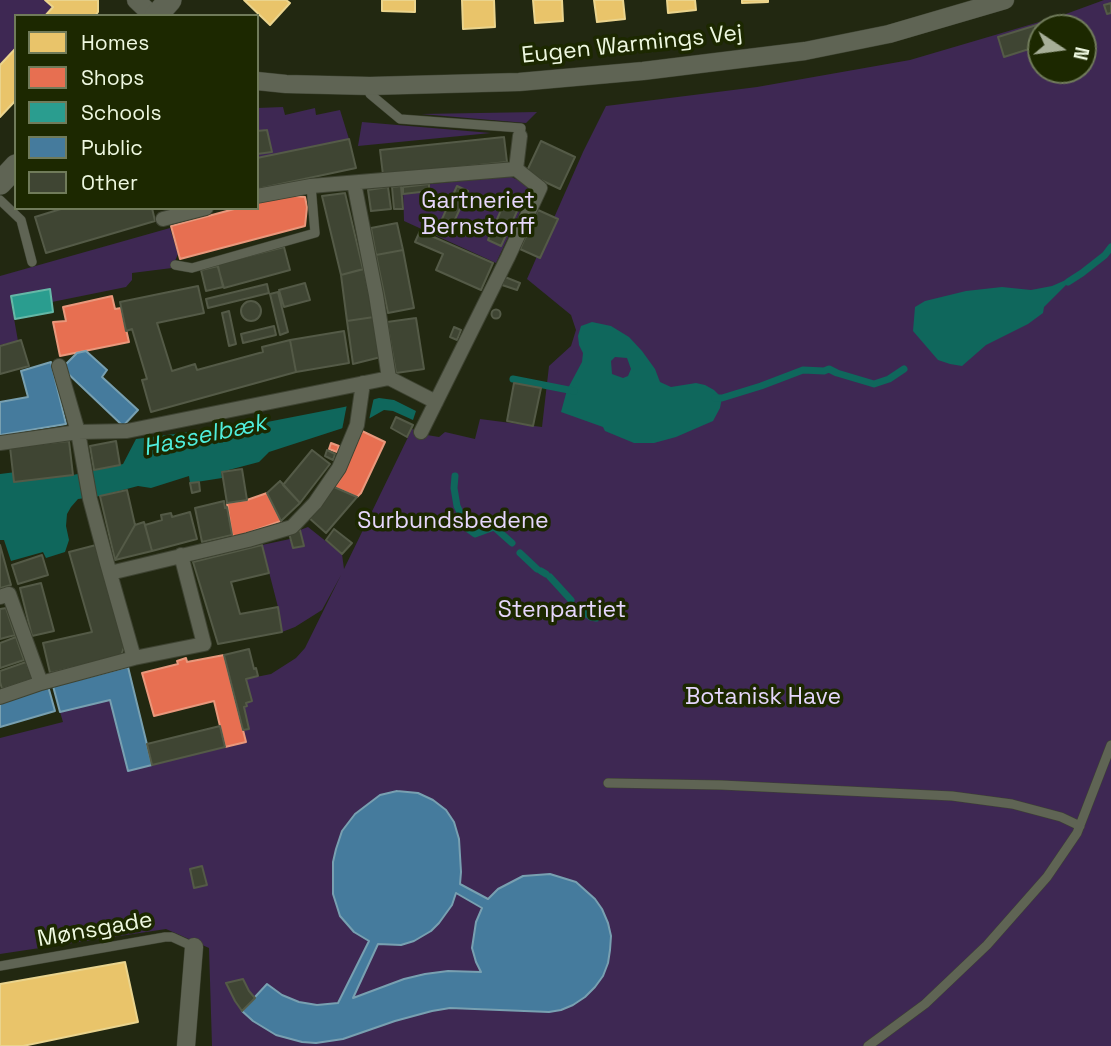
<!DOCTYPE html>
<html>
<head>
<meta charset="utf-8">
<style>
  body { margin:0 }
  #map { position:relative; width:1111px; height:1046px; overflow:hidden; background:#222811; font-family:"Space Grotesk",sans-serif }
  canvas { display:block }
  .legend { position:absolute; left:14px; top:14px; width:245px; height:196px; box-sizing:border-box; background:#1c2800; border:2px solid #707b5a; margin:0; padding:9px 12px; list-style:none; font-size:21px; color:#eef8e0 }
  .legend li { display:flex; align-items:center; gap:14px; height:35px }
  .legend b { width:35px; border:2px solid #707b5a }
  .north { position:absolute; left:1027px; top:14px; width:70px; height:70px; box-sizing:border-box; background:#1c2800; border:2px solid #707b5a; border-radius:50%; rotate:103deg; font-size:19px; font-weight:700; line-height:28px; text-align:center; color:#eef8e0 }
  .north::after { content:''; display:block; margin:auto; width:24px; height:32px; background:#a7af98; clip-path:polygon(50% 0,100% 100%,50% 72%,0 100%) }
</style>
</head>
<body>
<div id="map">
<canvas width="1111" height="1046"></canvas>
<ul class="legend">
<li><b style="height:19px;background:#e9c46a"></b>Homes</li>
<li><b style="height:19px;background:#e76f51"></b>Shops</li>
<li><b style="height:19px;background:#2a9d8f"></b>Schools</li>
<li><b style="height:19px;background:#457b9d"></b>Public</li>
<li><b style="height:19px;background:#3f4533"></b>Other</li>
</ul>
<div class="north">N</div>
</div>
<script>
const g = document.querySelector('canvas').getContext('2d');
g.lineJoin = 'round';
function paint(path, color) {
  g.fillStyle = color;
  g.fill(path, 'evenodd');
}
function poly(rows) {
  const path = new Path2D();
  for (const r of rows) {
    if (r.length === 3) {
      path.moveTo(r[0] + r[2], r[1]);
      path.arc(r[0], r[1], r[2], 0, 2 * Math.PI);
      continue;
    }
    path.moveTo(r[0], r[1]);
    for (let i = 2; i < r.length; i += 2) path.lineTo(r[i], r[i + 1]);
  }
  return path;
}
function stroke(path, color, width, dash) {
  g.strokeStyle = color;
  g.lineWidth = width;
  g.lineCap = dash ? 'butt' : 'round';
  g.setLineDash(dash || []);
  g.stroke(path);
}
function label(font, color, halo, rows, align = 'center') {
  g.font = font + ' "Space Grotesk",sans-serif';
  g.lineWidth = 7;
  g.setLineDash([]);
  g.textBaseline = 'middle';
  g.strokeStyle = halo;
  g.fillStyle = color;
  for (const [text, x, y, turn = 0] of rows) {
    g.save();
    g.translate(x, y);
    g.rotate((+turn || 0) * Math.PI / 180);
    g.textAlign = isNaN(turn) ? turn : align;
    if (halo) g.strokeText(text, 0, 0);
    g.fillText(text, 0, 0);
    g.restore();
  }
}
paint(poly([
  [0,0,45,0,53,7,45,16,16,16,16,48,0,65],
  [1104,0,1111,0,1111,1046,212,1046,209,948,166,929,0,954,0,738,63,722,60,712,110,700,128,771,246,742,243,730,249,729,244,707,246,703,252,701,246,679,271,674,296,658,305,648,341,575,322,610,295,627,282,632,278,607,262,545,290,539,293,548,304,545,300,530,308,527,342,554,344,569,412,429,427,435,439,437,445,432,475,439,480,419,542,427,549,366,571,346,576,330,571,315,527,279,583,152,606,106,757,87,910,60,1063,15],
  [1041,28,1083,28,1083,70,1041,70],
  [283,107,285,115,315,108,316,115,340,110,349,139,257,158,257,108],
  [537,112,526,123,421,114],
  [362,122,491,133,358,146],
  [509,176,529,185,519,214,496,263,404,221,403,187],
  [170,228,178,254,172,268,132,273,132,280,126,287,52,302,50,289,10,296,18,341,0,345,0,276]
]), '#3e2853');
paint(poly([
  [1075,276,1044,307,1043,313,1028,324,986,345,962,366,950,364,938,360,913,331,915,307,925,301,966,291,1002,287,1031,290,1052,286],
  [592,322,611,326,629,337,642,351,655,369,660,382,671,387,696,383,705,385,714,390,722,398,720,408,713,421,676,437,654,443,634,443,605,431,603,427,561,412,567,390,582,362,583,353,579,345,578,336,581,326],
  [615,357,627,358,631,369,628,376,623,378,612,374,611,361],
  [379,398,394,400,416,411,413,420,393,411,384,410,370,418,340,429,269,452,259,462,221,472,222,478,190,483,189,476,151,488,138,486,100,496,78,499,71,507,67,514,66,526,69,540,65,552,46,558,43,552,11,561,4,540,0,540,0,474,72,465,73,475,123,464,136,439,220,428,221,431,344,407]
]), '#0f675c');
paint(poly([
  [374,397,369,420,342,430,347,404]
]), '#222811');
const homes = poly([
  [45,0,98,0,98,12,95,16,45,16,53,7,45,0],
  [244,0,286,0,290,3,270,25,244,0],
  [382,0,415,0,415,12,382,11,382,0],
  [462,0,494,0,495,27,463,29,462,0],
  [533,0,562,0,563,21,535,23,533,0],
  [594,0,623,0,625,19,597,22,594,0],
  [667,0,695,0,696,10,668,13,667,0],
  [742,0,768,0,768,2,742,3,742,0],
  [16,48,16,100,0,117,0,65,16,48],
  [125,962,138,1022,23,1046,0,1046,0,984,125,962]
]);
paint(homes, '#e9c46a');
stroke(homes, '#ead48d', 2);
const shops = poly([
  [286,195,305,197,307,207,305,226,180,259,171,226,238,208,257,208,257,203,286,195],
  [112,296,115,309,121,308,129,342,60,356,53,322,66,321,63,307,112,296],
  [362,431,385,442,361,493,357,497,334,487,339,481,362,431],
  [331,443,339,446,337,452,329,449,331,443],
  [267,493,281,521,236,537,232,535,227,503,247,500,267,493],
  [224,655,246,742,225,747,214,701,154,716,142,673,178,664,177,661,186,658,187,662,224,655]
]);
paint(shops, '#e76f51');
stroke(shops, '#e9987c', 2);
const schools = poly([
  [50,289,53,312,15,319,11,296,50,289]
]);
paint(schools, '#2a9d8f');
stroke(schools, '#65b8a7', 2);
const public = poly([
  [86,351,107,370,102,377,138,410,123,426,62,368,77,353,86,351],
  [51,362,66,424,0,435,0,402,28,397,21,371,51,362],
  [128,667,152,765,128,771,110,700,60,712,53,686,128,667],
  [48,686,55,711,0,727,0,700,48,686],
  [397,791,418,793,433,800,446,810,454,822,459,839,461,872,460,884,488,899,498,889,523,876,550,874,576,882,595,899,602,909,608,923,611,936,610,950,608,963,603,976,595,987,585,997,573,1005,561,1010,549,1012,450,1008,432,1011,395,1021,343,1039,316,1043,302,1042,276,1035,253,1021,242,1011,267,984,282,995,299,1002,317,1005,338,1003,369,941,354,932,340,916,333,894,333,862,336,849,342,831,355,814,380,795,397,791],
  [456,893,482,908,476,922,472,948,476,962,481,972,448,971,425,974,404,979,353,998,378,944,401,945,414,941,431,931,439,923,452,905,456,893]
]);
paint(public, '#457b9d');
stroke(public, '#78a0b1', 2);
stroke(poly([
  [1068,282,1082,273,1105,255,1111,247],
  [513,379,574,391],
  [715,398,722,398,761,386,803,370,824,371,829,369,837,373,874,384,889,379,904,369],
  [455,476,454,488,457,506,468,529,475,534,494,527,512,543],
  [520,553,537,569],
  [541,571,546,574],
  [550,577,571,600],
  [576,607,591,617,596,618]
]), '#0f675c', 7);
const building = poly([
  [1111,3,1111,13,1107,14,1104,5,1111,3],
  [1064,18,1067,28,1053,28,1051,22,1064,18],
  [1040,24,1041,67,1036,69,1029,49,1004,57,998,37,1040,24],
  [267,130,272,152,257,154,257,131,267,130],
  [504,137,507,162,383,175,380,150,504,137],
  [349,139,356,168,257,189,257,158,349,139],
  [541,141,575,157,560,189,526,173,541,141],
  [429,184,429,191,403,194,403,187,429,184],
  [401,186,403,209,394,209,392,187,401,186],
  [457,186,468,191,453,224,442,219,457,186],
  [388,187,391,209,371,211,368,190,388,187],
  [345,193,363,269,341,275,322,196,345,193],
  [505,201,519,207,501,246,488,240,505,201],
  [64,208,152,208,155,221,46,253,35,217,64,208],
  [538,210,558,219,540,258,520,249,538,210],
  [397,223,403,250,376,255,371,228,397,223],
  [420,231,493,263,481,290,436,270,443,254,415,242,420,231],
  [284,247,290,270,224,288,217,264,284,247],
  [403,250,414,308,388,313,376,255,403,250],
  [218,266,223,287,206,291,201,270,218,266],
  [364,269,374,317,347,321,341,275,364,269],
  [505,277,520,283,517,290,502,285,505,277],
  [305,283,310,300,284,307,279,290,305,283],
  [267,284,269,293,208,308,206,299,267,284],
  [198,286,204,313,157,323,172,371,195,364,197,370,263,352,262,347,290,340,296,372,151,412,142,380,147,379,132,329,126,331,120,302,198,286],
  [278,292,288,332,280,335,270,294,278,292],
  [251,311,10],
  [496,314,4.5],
  [229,311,236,344,229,346,222,313,229,311],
  [374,317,381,357,353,364,347,321,374,317],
  [416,318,424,369,396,373,387,322,416,318],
  [274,326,276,335,243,343,241,334,274,326],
  [454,327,461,330,457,340,450,337,454,327],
  [344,331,349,363,296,372,290,340,344,331],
  [21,340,29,366,0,374,0,346,21,340],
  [514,383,541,388,533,426,507,421,514,383],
  [396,417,413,425,407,437,391,428,396,417],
  [69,441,73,475,14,482,10,447,69,441],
  [116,441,120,465,94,470,90,446,116,441],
  [312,450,330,464,300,503,283,485,312,450],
  [327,450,335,454,333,460,325,456,327,450],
  [242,469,247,500,227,503,222,472,242,469],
  [280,481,300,503,281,521,267,493,280,481],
  [199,482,200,491,192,493,190,483,199,482],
  [334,487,357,497,326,533,308,517,334,487],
  [127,490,135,525,115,560,100,496,127,490],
  [224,501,225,508,227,507,232,535,202,542,195,508,224,501],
  [190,512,197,539,152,551,145,525,162,520,161,515,171,513,172,517,190,512],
  [144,522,152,551,115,560,135,525,144,522],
  [334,529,352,543,342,554,326,540,334,529],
  [300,530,304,546,293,548,289,533,300,530],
  [0,545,11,585,0,588,0,545],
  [96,545,124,647,121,656,50,673,43,643,92,632,69,552,96,545],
  [262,545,269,573,231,582,240,614,278,607,282,632,218,644,193,562,262,545],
  [42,555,48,575,18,584,12,565,42,555],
  [41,583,54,631,32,636,20,588,41,583],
  [6,608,15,635,0,639,0,609,6,608],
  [16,637,24,660,0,668,0,643,16,637],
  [249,649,254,669,256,668,258,676,246,679,252,701,246,703,247,706,244,707,249,729,243,730,224,655,249,649],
  [26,662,33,679,2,689,0,682,0,671,26,662],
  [220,726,225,747,152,765,147,744,220,726],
  [202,866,207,885,194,888,190,869,202,866],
  [243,979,249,991,255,998,242,1011,235,1001,226,983,243,979]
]);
paint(building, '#3f4533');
stroke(building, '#545a47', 2);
const service = poly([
  [370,86,370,94,400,119,521,128,520,136],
  [0,200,21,220,32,262],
  [175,265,192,268,315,233,311,186],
  [608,783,721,785,952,796,1012,804,1061,817,1080,826],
  [0,966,165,937,172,937,194,947],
  [868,1046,925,1004,987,945,1047,877,1077,833,1111,745]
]);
const pedestrian = poly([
  [516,169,520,136],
  [354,183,376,295,389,378],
  [257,196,311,186,516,169],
  [163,219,206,208],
  [59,366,78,432,90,499,107,563,134,658],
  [421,432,508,257,540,188,516,169],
  [0,443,78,432,127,431,389,378,436,402],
  [110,573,248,540,292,527,315,503,339,468,357,425,363,383],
  [0,597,9,594,41,683],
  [0,697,41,683,134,658,204,644,181,555]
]);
const minor = poly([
  [136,0,153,16],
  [257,81,286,84,370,86,519,82,643,71,805,51,889,34,1005,0],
  [186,1046,194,947]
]);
const tertiary = poly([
  [156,16,170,0],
  [0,183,16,166]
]);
stroke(service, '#3e4332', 10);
stroke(pedestrian, '#3e4332', 16);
stroke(minor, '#3e4332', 19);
stroke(tertiary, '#3e4332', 24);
stroke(service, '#5f6454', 9);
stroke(pedestrian, '#5f6454', 14);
stroke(minor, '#5f6454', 18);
stroke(tertiary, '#5f6454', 23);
label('23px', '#eef8e0', '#1c2800', [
  ["Eugen Warmings Vej",632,45,-6],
  ["Mønsgade",95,930,-10]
]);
label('23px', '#e6d7fc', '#1c2800', [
  ["Gartneriet",478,202],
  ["Bernstorff",478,228],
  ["Surbundsbedene",453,522],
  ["Stenpartiet",562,611],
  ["Botanisk Have",763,698]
]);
label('italic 24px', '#4feddb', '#1c2800', [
  ["Hasselbæk",205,436,-12]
]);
</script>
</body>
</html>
